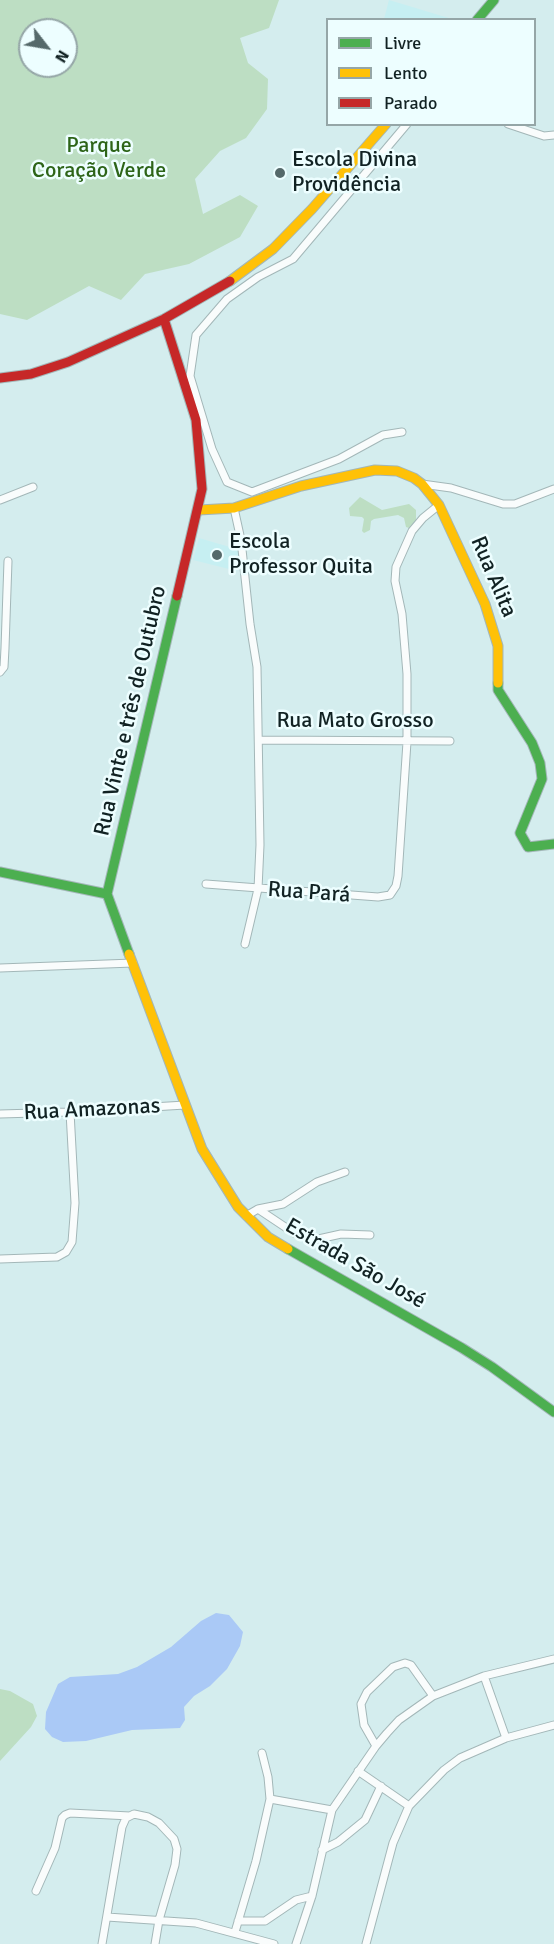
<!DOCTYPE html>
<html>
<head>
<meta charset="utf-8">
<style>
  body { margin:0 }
  #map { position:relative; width:554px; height:1944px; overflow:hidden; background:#d4edee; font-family:Signika,sans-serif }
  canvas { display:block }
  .legend { position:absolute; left:326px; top:18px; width:210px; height:108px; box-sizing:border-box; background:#edfeff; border:2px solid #95a6a7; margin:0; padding:8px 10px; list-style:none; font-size:18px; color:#112223 }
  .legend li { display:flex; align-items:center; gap:12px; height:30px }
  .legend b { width:30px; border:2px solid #95a6a7 }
  .north { position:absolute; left:18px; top:18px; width:60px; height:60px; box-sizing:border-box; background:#edfeff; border:2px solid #95a6a7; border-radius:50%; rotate:121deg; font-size:16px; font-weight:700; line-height:24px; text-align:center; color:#112223 }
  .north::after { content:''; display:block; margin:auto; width:21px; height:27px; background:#55696a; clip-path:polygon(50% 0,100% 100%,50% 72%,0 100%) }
</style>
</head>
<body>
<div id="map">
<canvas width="554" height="1944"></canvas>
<ul class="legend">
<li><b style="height:8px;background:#4caf50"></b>Livre</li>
<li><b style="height:8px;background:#ffc107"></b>Lento</li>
<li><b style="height:8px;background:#c62828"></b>Parado</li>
</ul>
<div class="north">N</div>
</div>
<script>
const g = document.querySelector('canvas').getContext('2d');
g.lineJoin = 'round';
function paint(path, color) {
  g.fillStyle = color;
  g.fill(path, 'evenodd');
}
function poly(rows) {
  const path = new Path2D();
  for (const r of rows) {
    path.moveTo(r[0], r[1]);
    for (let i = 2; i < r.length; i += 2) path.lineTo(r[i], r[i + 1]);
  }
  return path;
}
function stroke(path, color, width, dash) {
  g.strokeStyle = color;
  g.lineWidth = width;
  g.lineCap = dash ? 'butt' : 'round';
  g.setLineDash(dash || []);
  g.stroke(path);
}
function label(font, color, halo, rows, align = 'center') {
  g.font = font + ' Signika,sans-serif';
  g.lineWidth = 5;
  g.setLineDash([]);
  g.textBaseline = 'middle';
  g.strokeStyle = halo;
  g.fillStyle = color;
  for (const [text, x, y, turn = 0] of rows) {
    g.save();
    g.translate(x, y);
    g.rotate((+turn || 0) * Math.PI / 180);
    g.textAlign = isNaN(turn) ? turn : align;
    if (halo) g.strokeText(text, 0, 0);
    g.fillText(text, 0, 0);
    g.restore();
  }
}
paint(poly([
  [389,0,452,19,384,19],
  [199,538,240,550,237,571,193,560]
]), '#c6eff2');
paint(poly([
  [0,0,279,0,269,28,240,38,248,63,268,79,267,109,246,138,220,151,195,179,203,214,240,195,258,206,240,237,189,264,145,274,121,300,89,286,27,320,0,314],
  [30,30,66,30,66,66,30,66],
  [360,497,382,510,409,504,416,510,416,520,409,528,406,527,404,518,398,515,374,519,371,521,370,530,364,533,362,531,364,519,362,517,350,516,349,508],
  [0,1689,10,1691,33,1704,37,1716,31,1727,0,1761]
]), '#bddec3');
paint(poly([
  [216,1613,229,1615,243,1632,240,1646,227,1669,210,1686,194,1696,184,1707,185,1720,180,1728,132,1730,86,1741,63,1742,52,1737,45,1729,46,1712,58,1684,70,1677,118,1674,137,1667,171,1647,201,1621]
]), '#aac9f6');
const street = poly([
  [508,124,544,136,554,135],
  [402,432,383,435,339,459,252,492,227,482,212,449,190,376,196,335,227,299,258,277,293,259,407,124],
  [422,484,451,488,503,504,515,504,554,489],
  [0,500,33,487],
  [234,508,241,540,250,624,257,667,260,845,258,889,245,944],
  [0,672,4,667,5,648,8,561],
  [259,740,450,741],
  [206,884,378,897,390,895,396,886,398,876,407,742,407,674,402,614,395,581,396,567,412,531,423,518,439,505],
  [0,968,133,963],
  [0,1114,70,1112,185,1105],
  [258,1209,283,1204,317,1182,345,1172],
  [246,1216,258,1209,294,1233,314,1240,341,1234,370,1235],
  [0,1259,57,1257,66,1252,72,1242,75,1203,70,1112],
  [484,1676,506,1738],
  [376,1746,364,1725,361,1704,367,1692,393,1667,405,1663,411,1665,433,1696],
  [358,1771,409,1806],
  [270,1799,332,1810],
  [322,1850,338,1842,365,1820,381,1786],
  [36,1891,55,1848,62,1818,65,1815,70,1813,130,1816],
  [107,1917,196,1923,274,1944],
  [238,1921,265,1921,296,1900,312,1896],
  [235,1932,256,1861,270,1799,268,1777,262,1753],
  [102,1944,122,1827,126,1818,134,1814,148,1817,159,1823,174,1839,177,1849,175,1865,159,1920,155,1944],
  [296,1944,312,1896,332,1810,376,1746,387,1733,399,1720,433,1696,484,1676,554,1659],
  [366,1944,393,1843,409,1806,444,1770,460,1758,506,1738,554,1725]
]);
const fast = poly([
  [477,20,494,0],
  [498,683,498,690,532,743,540,763,542,779,520,833,528,847,554,844],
  [0,872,107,894],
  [129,954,107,894,177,596],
  [288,1249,462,1348,492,1367,554,1412]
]);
const slow = poly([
  [230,281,273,249,312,209,386,124],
  [199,510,234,508,301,486,375,470,397,471,414,478,422,484,439,505,485,604,498,646,498,683],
  [129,954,202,1149,238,1207,268,1237,288,1249]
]);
const jam = poly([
  [164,319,196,420,202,489,177,596],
  [0,378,31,374,68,362,164,319,230,281]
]);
stroke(street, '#a3b7b8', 9);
stroke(fast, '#a3b7b8', 11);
stroke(slow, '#a3b7b8', 11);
stroke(jam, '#a3b7b8', 11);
stroke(street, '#f9fcfc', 7);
stroke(fast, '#4caf50', 9);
stroke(slow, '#ffc107', 9);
stroke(jam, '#c62828', 9);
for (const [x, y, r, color] of [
  [280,173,6,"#55696a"],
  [217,555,6,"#55696a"]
]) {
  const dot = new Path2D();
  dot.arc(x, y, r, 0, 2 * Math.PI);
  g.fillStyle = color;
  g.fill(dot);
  stroke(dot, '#edfeff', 2);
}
label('22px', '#2d6418', '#edfeff', [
  ["Parque",99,146],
  ["Coração Verde",99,171]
]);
label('22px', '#112223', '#edfeff', [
  ["Escola Divina",292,160],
  ["Providência",292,185],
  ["Escola",229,542],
  ["Professor Quita",229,567]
], 'left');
label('22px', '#112223', '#edfeff', [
  ["Rua Alita",493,577,67],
  ["Rua Vinte e três de Outubro",131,711,-77],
  ["Rua Mato Grosso",355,721],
  ["Rua Pará",309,893,4],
  ["Rua Amazonas",92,1110,-3],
  ["Estrada São José",355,1264,30]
]);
</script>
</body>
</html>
